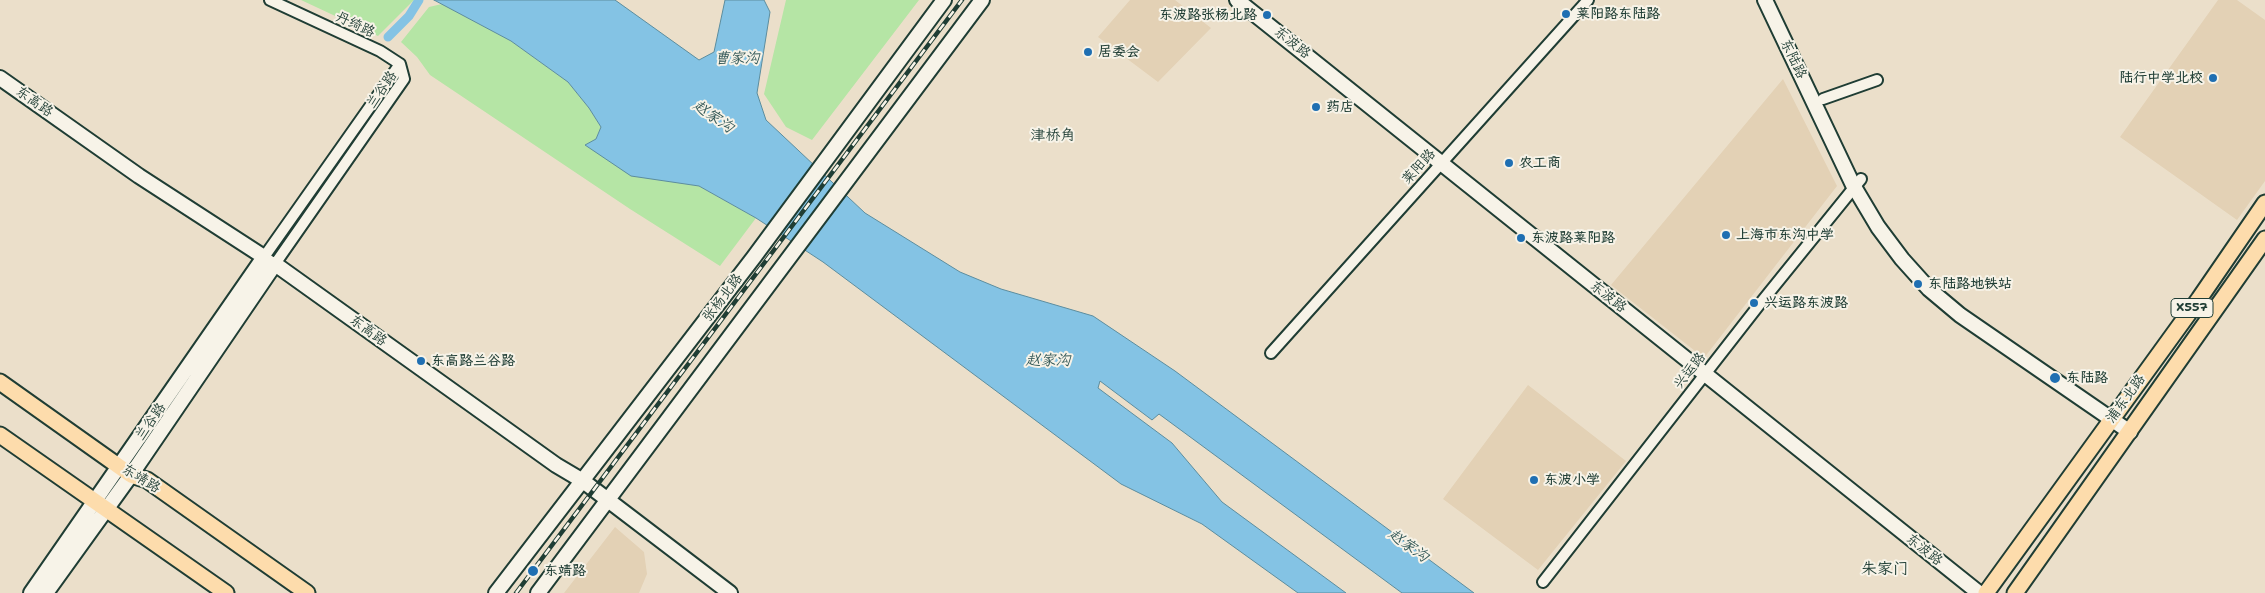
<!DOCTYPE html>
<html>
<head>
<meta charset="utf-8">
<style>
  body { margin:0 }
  canvas { display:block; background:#ebdfca }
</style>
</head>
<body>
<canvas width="2265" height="593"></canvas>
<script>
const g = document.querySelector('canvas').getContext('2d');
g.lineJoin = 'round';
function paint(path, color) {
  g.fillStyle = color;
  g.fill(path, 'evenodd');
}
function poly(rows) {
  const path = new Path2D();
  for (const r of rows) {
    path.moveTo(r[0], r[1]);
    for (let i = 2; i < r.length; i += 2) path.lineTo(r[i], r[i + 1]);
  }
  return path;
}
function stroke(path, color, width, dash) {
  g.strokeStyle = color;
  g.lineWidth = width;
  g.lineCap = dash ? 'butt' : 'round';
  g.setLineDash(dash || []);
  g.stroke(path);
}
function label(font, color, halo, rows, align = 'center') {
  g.font = font + ' "Shantell Sans","LXGW WenKai TC",sans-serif';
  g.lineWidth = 4;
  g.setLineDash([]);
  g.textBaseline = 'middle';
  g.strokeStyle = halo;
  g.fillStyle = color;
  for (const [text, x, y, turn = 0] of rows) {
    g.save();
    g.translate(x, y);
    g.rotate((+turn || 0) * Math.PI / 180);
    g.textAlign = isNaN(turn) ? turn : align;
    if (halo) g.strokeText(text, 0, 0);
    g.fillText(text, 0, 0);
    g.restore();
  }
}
paint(poly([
  [1130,0,1175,0,1211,28,1158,82,1098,37],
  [2218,0,2237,0,2265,20,2265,181,2237,220,2120,137],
  [1783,79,1837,186,1704,358,1611,285],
  [1528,385,1626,461,1538,570,1443,499],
  [615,527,644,552,647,574,639,593,564,593]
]), '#e3d1b5');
paint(poly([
  [301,0,414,0,378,36],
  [786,0,919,0,812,140,786,127,764,94],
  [442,4,511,41,568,82,589,108,601,127,596,139,586,146,680,183,699,186,756,218,720,266,630,209,430,75,417,57,401,42,429,7]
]), '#b5e5a5');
const water = poly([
  [434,0,615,0,699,60,714,52,725,0,764,0,770,12,757,93,766,120,865,213,960,272,1001,289,1093,316,1175,371,1474,593,1402,593,1159,414,1152,420,1100,381,1098,388,1172,443,1222,502,1346,593,1298,593,1202,524,1121,484,823,262,756,218,699,186,631,176,585,145,596,139,601,127,589,108,568,82,511,41,434,0]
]);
paint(water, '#84c3e4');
stroke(water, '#5c8d9e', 1);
stroke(poly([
  [388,37,409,16,419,0]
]), '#84c3e4', 9);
const street = poly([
  [270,0,380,51,400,64],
  [400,64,404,79,275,264,264,257,400,64],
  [1823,99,1877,80],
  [1271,353,1588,0],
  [1543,582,1759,305,1861,179]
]);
const secondary = poly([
  [1237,0,1979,593],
  [1765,0,1853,185,1878,227,1902,259,1929,289,1960,315,2130,432],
  [0,78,139,176,264,257,31,593],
  [46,593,131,475,275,264,556,465,583,481,730,593],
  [496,593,754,257,944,0],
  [538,593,982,0]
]);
const primary = poly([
  [0,382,131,475,147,480,307,593],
  [0,435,226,593],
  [1986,593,2199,299,2265,203],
  [2015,593,2265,239]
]);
stroke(street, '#1f3d34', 14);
stroke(secondary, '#1f3d34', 18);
stroke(primary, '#1f3d34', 19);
stroke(street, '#f7f3e8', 10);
stroke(secondary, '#f7f3e8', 14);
stroke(primary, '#fddcac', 15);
const rail = poly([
  [516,593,962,0]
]);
stroke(rail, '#1f3d34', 4.5);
stroke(rail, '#f7f3e8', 2.5, [8]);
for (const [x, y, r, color] of [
  [1566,14,5,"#1f6fb2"],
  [1267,15,5,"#1f6fb2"],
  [1088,52,5,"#1f6fb2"],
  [2213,78,5,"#1f6fb2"],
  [1316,107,5,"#1f6fb2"],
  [1509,163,5,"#1f6fb2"],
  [1726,235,5,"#1f6fb2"],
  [1521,238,5,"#1f6fb2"],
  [1918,284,5,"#1f6fb2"],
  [1754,303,5,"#1f6fb2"],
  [421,361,5,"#1f6fb2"],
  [2055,378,6,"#1f6fb2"],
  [1534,480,5,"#1f6fb2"],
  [533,571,6,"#1f6fb2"]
]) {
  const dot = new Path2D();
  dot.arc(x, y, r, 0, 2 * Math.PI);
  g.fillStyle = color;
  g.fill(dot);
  stroke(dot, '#f7f3e8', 2);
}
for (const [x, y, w] of [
  [2192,308,42]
]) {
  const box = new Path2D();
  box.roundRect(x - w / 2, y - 9.5, w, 19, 4);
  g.fillStyle = '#f7f3e8';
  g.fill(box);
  stroke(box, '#1f3d34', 1);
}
label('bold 12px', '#1f3d34', null, [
  ["X557",2192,308]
]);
label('bold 14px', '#1f3d34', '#f7f3e8', [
  ["莱阳路东陆路",1576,14],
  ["东波路张杨北路",1257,15,"right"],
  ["居委会",1098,52],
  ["陆行中学北校",2203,78,"right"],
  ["药店",1326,107],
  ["农工商",1519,163],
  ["上海市东沟中学",1736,235],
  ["东波路莱阳路",1531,238],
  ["东陆路地铁站",1928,284],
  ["兴运路东波路",1764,303],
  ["东高路兰谷路",431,361],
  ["东陆路",2066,378],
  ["东波小学",1544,480],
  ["东靖路",544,571]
], 'left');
label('14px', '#1f3d34', '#f7f3e8', [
  ["丹绮路",355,25,25],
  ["东波路",1292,43,38],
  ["东陆路",1793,59,64],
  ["兰谷路",382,90,-55],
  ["东高路",34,102,35],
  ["莱阳路",1419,167,-48],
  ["东波路",1608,297,38],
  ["张杨北路",723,298,-53],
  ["东高路",368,331,36],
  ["兴运路",1690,371,-52],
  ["浦东北路",2126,399,-54],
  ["兰谷路",151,422,-55],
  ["东靖路",141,479,31],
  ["东波路",1924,550,38]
]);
label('italic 15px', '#335857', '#f7f3e8', [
  ["曹家沟",737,59],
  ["赵家沟",713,117,35],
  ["赵家沟",1048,361],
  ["赵家沟",1408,546,36]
]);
label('15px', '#1f3d34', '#f7f3e8', [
  ["津桥角",1053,136]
]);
label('16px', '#1f3d34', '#f7f3e8', [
  ["朱家门",1885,570]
]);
</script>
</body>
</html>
